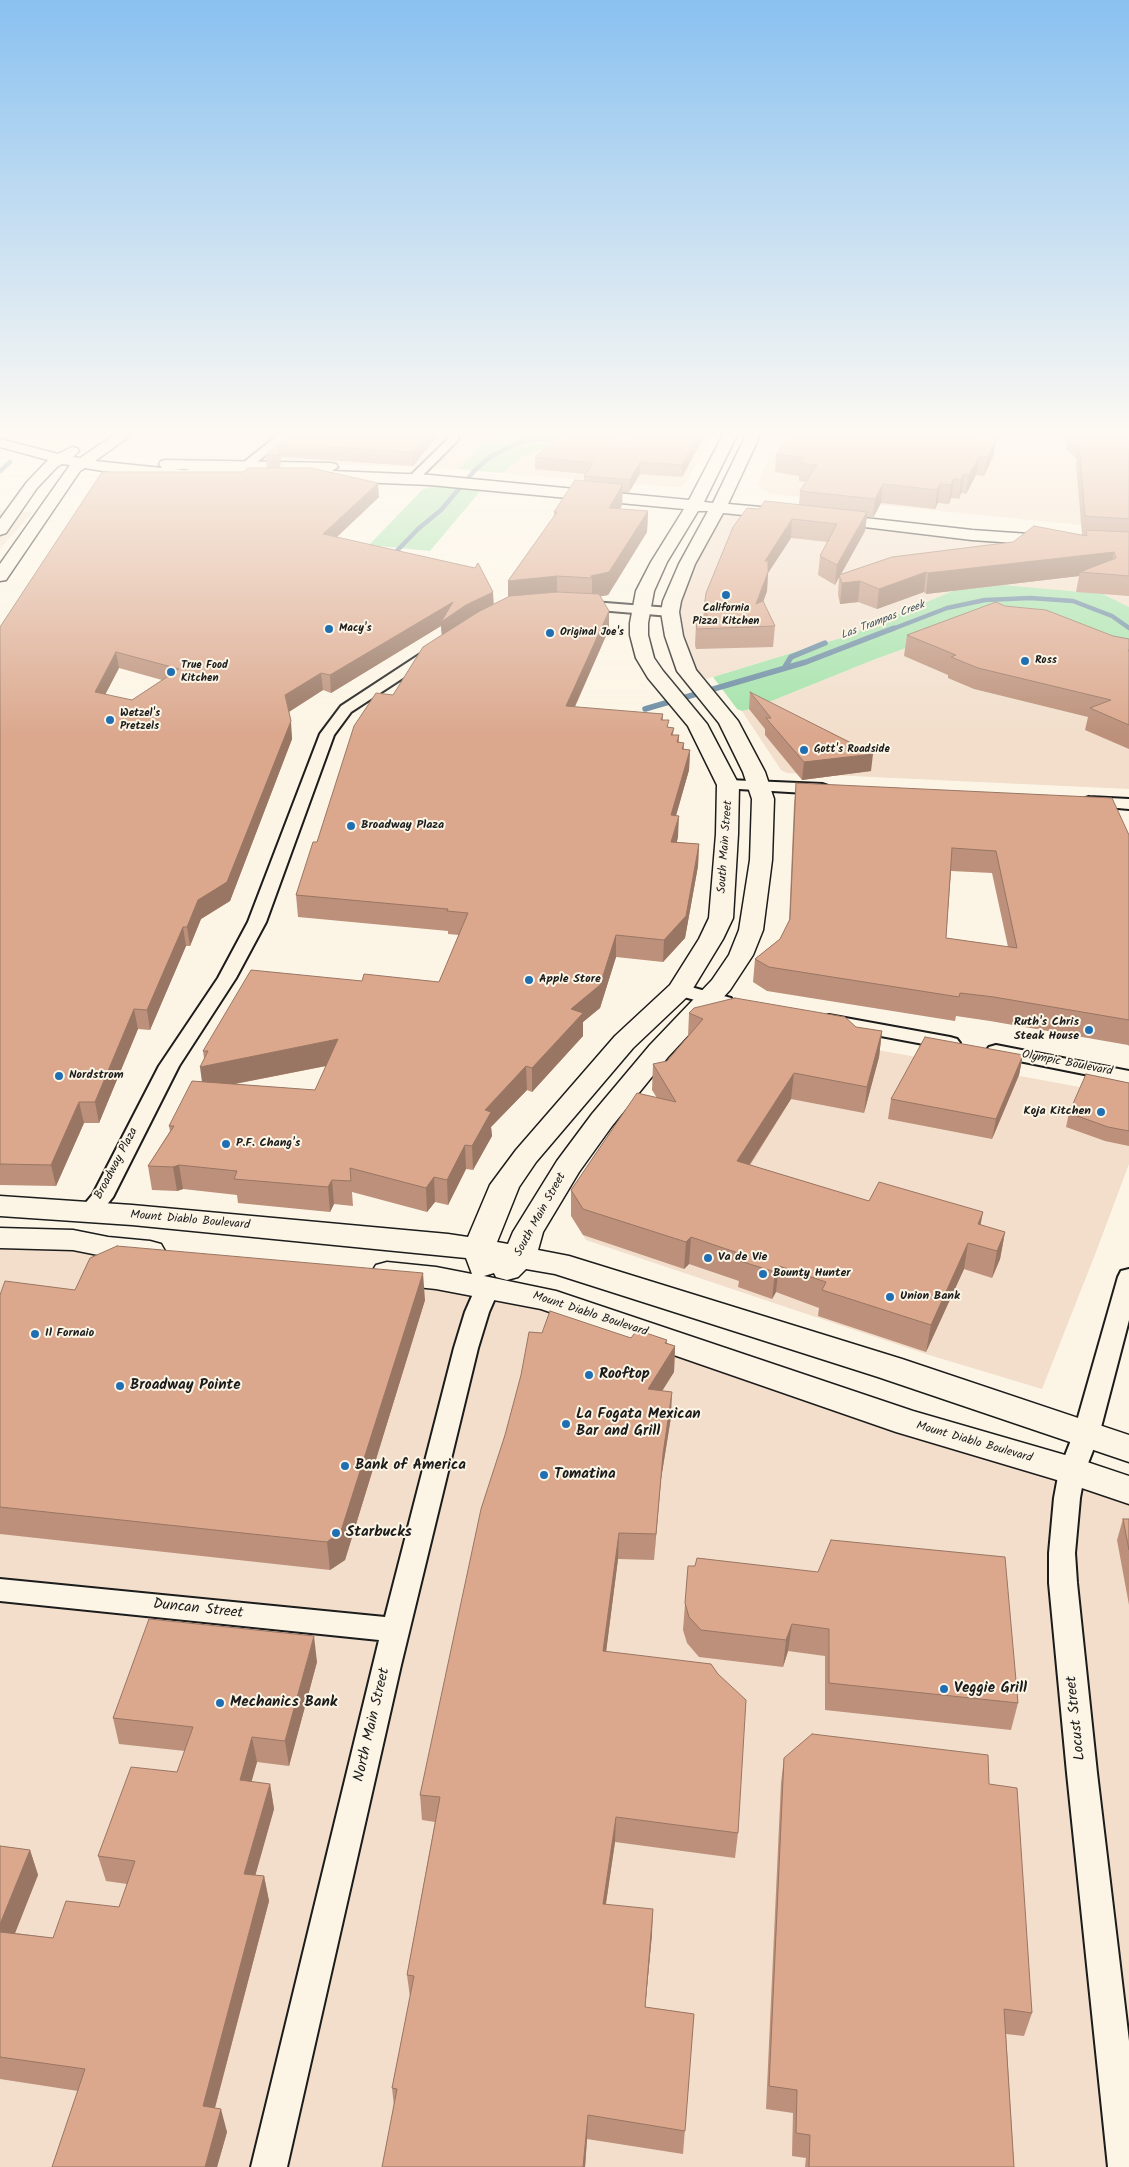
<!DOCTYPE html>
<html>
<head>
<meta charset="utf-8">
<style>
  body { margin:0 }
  canvas { display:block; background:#fcf5e5 }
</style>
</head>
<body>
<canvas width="1129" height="2167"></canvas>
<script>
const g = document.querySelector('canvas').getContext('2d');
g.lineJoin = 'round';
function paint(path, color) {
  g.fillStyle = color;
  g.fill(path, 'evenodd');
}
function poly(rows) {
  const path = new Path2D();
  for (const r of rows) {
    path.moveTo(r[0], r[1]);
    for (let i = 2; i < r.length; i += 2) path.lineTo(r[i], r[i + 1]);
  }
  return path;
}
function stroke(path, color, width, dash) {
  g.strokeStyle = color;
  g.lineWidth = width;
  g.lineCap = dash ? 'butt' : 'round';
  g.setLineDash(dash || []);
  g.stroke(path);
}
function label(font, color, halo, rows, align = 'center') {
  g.font = font + ' Kalam,sans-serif';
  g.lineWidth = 4;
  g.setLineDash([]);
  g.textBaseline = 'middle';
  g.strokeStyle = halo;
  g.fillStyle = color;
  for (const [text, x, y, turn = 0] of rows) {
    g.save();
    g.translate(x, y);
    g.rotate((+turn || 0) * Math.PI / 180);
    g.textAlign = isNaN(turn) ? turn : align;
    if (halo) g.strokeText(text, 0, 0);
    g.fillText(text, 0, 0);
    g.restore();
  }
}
paint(poly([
  [158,431,560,431,491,433,459,469,194,459,133,453],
  [646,431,715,431,686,483,682,487,671,487,503,473,520,458,555,443,602,441],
  [778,431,1129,431,1111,528,772,494,762,490,758,485],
  [718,507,1129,546,1129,607,1103,594,955,590,844,637,696,682,672,601],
  [0,510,33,512,0,549],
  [986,619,1129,656,1129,789,787,773,781,770,742,711,754,708,873,660],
  [878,1050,1129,1096,1129,1164,1096,1252,1042,1389,929,1355,586,1240,575,1222,618,1152],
  [0,1238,488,1287,1129,1490,1129,2167,0,2167]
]), '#f2decb');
paint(poly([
  [560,431,646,431,602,441,555,443,520,458,503,473,459,469,491,433],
  [434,485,482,489,430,551,369,545,422,490],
  [1003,585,1103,594,1129,607,1129,656,986,619,873,660,754,708,742,711,737,709,713,677,844,637,955,590]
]), '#a3e2aa');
stroke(poly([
  [0,471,10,462],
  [391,557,418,529,441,510,475,470,490,457,515,444,529,440,574,437,607,431],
  [890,630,947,608,985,600,1030,598,1073,601,1112,616,1129,628]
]), '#698aa2', 4.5);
stroke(poly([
  [785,667,791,657,825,643],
  [645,709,806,662,894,628]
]), '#698aa2', 5.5);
const street = poly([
  [283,431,295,431,245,472,182,477,177,474,189,469,238,467,283,431],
  [439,431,458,433,458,440,417,481,409,481,407,479,409,477,448,439,449,436,439,431],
  [580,601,670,608,677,612,670,616,575,608,574,605,575,602,580,601],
  [433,648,438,649,440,652,438,655,351,712,334,735,266,922,236,978,179,1066,113,1197,97,1217,89,1219,81,1217,78,1212,93,1194,159,1066,218,978,248,922,320,734,341,706,428,649,433,648],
  [728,780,822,784,828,786,830,789,828,792,822,794,722,788,720,785,722,782,728,780],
  [1089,797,1129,799,1129,809,1083,805,1081,802,1083,799,1089,797],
  [680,984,731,998,733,1002,731,1006,724,1008,673,994,671,990,673,986,680,984],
  [829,1015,950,1037,957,1039,960,1043,957,1047,950,1049,822,1025,819,1021,822,1017,829,1015],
  [996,1045,1129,1071,1129,1083,989,1055,986,1051,989,1047,996,1045],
  [1129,1269,1129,1320,1099,1435,1085,1471,1080,1498,1075,1553,1077,1583,1097,1773,1129,2041,1129,2167,1108,2167,1067,1773,1049,1583,1049,1553,1054,1498,1059,1471,1073,1435,1118,1277,1121,1271,1129,1269],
  [488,1279,496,1281,500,1287,489,1312,478,1348,401,1665,287,2167,251,2167,379,1640,0,1601,0,1579,385,1617,454,1348,465,1312,476,1287,480,1281,488,1279]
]);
const secondary = poly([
  [120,431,137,431,95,461,162,468,159,464,161,461,166,460,331,463,336,464,338,467,332,471,430,475,689,500,725,431,739,431,704,502,713,503,748,431,762,431,728,504,783,509,789,511,791,514,789,517,783,519,723,513,695,564,681,601,679,612,683,636,696,670,738,721,765,772,774,799,772,860,763,930,753,955,730,990,668,1057,612,1126,579,1172,543,1232,538,1250,569,1256,902,1359,1129,1435,1129,1462,878,1377,555,1274,526,1269,518,1277,507,1280,496,1277,494,1273,484,1276,556,1291,913,1411,1072,1457,1129,1476,1129,1504,1067,1483,896,1432,541,1309,436,1289,387,1284,376,1281,371,1273,376,1265,387,1262,436,1267,477,1275,472,1274,466,1258,132,1225,0,1216,0,1196,132,1205,448,1234,468,1237,490,1185,516,1150,615,1036,670,985,699,939,709,918,716,834,717,785,688,726,648,678,636,658,630,635,630,623,636,591,651,562,684,509,430,485,311,480,306,478,303,475,309,471,175,469,190,471,193,474,190,477,185,479,103,471,85,468,80,471,6,580,0,581,0,564,70,465,62,464,57,467,37,488,6,533,0,535,0,519,27,482,48,460,0,447,0,439,58,454,72,447,77,448,79,451,73,457,80,458,120,431],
  [698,511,708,511,679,564,663,601,661,612,665,636,677,671,719,723,743,772,752,799,750,860,739,930,729,955,712,980,650,1045,592,1114,557,1161,513,1232,508,1244,497,1242,519,1187,536,1162,633,1048,689,995,723,939,733,918,738,834,739,785,707,724,663,671,654,658,648,635,648,623,654,591,667,562,698,511],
  [829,514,972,530,1129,541,1129,551,972,540,823,522,821,519,823,516,829,514],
  [0,1228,73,1230,108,1237,150,1241,161,1244,165,1251,161,1258,150,1261,108,1257,73,1250,0,1248,0,1228]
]);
stroke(street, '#1c1c1c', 4);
stroke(secondary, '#1c1c1c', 3);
paint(street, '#fcf5e5');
paint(secondary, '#fcf5e5');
paint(poly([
  [295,431,435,431,435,439,413,466,281,457,280,468,379,497,337,537,494,605,508,598,508,581,554,517,554,512,584,481,584,476,585,474,535,469,535,457,633,442,645,431,707,431,682,477,640,474,629,492,622,492,622,505,620,509,648,511,647,532,608,595,600,596,609,611,609,629,575,707,663,714,663,720,668,727,674,728,673,735,679,735,679,742,684,743,684,749,690,750,689,770,676,816,678,837,677,842,699,844,698,866,685,938,663,962,616,957,600,1008,583,1022,583,1036,532,1092,527,1090,491,1127,492,1136,473,1170,466,1169,448,1205,435,1202,427,1212,352,1192,353,1206,334,1204,330,1212,238,1203,237,1195,183,1189,177,1191,152,1190,148,1166,170,1131,169,1126,202,1082,204,1058,203,1051,362,981,439,982,459,935,448,934,448,931,298,917,296,895,317,842,393,695,442,635,441,626,331,693,323,690,289,712,292,739,230,901,201,919,190,946,186,946,150,1030,138,1029,99,1123,84,1123,56,1186,0,1185,0,627,243,472,267,468,265,455],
  [119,668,162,680,132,700,105,695],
  [326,1066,315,1090,235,1084],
  [1067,431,1129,431,1129,596,1076,592,1079,576,926,594,924,592,877,609,858,602,840,604,838,595,839,577,835,585,818,575,820,556,828,542,791,538,768,573,767,591,763,602,775,626,773,647,696,649,695,645,696,624,703,622,704,608,759,509,799,505,800,491,806,482,799,481,799,476,775,472,776,454,972,433,994,454,984,476,976,475,966,494,961,493,959,499,951,498,949,504,938,503,935,509,881,503,873,518,867,517,865,531,841,574,1082,535,1076,462,1077,459,1067,450],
  [1005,606,1113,636,1129,639,1129,749,1085,730,1088,717,974,689,948,678,948,675,904,656,907,635],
  [750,692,871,771,802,780,765,735,765,729,749,709],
  [796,783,1129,835,1129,1046,1128,1045,990,1021,956,1016,955,1021,767,991,753,982,755,959,780,939,789,922,794,804],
  [951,871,992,873,1008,947,946,938],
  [689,1013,856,1027,882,1031,879,1057,864,1113,791,1099,750,1165,869,1201,981,1225,1005,1232,1000,1259,992,1278,964,1269,926,1352,818,1316,819,1308,776,1292,772,1299,738,1287,739,1281,689,1264,684,1269,583,1235,571,1216,571,1190,657,1098,652,1090,653,1064,667,1061,688,1037],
  [1023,1055,1019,1075,992,1139,888,1119,891,1099],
  [1129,1083,1129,1146,1105,1141,1066,1127,1069,1113],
  [75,1290,425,1300,345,1560,330,1570,0,1534,0,1295],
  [542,1333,631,1338,667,1343,675,1346,674,1372,662,1391,671,1417,661,1479,654,1560,618,1559,606,1651,738,1833,735,1858,615,1842,606,1904,652,1934,645,2007,694,2014,683,2154,587,2139,585,2167,382,2167,394,2106,392,2088,410,1997,407,1975,435,1822,422,1820,420,1795],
  [1123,1519,1129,1519,1129,1605,1117,1540],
  [688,1566,1018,1703,1011,1730,825,1710,825,1656,788,1651,783,1667,699,1657,687,1643,683,1630],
  [317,1662,289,1766,257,1762,251,1782,270,1784,274,1809,255,1875,264,1876,269,1901,215,2108,227,2132,217,2167,52,2167,78,2091,0,2079,0,1846,30,1850,38,1875,15,1933,53,1938,119,1907,127,1884,106,1881,98,1856,177,1772,185,1751,119,1744,113,1718],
  [784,1758,989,1784,1032,2013,1024,2036,1006,2034,1014,2167,805,2167,806,2158,792,2156,793,2113,766,2109,781,1783]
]), '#bc907a');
paint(poly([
  [431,431,435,431,435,439,413,466,412,452],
  [701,431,707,431,682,477,682,465],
  [966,431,973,431,963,450],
  [997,436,994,454,984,476,987,457],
  [280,444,281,457,280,468,279,455],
  [979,457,976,475,966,494,969,475],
  [640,462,640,474,629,492,630,480],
  [964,474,961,493,959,499,961,480],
  [954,479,951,498,949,504,951,485],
  [378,483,379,497,324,549,323,534],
  [623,484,622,505,609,529,609,508],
  [883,484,881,503,873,518,875,499],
  [940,484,938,503,935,509,937,490],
  [648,511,647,532,608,595,592,598,592,578,591,576],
  [867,512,865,531,840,576,839,575,839,577,835,585,837,565],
  [792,519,791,538,768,573,767,591,755,624,756,604,765,561],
  [1114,552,1110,572,1080,572,1079,576,926,594,928,573],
  [926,572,924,592,877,609,879,589],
  [557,576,557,598,508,604,508,581],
  [860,581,858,602,840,604,842,583],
  [493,592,494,608,442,638,441,626,331,693,330,675,453,602,466,605],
  [609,611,609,629,566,726,566,706],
  [116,652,119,668,97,710,95,692],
  [321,673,323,690,287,713,285,695],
  [291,721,292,739,230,901,201,919,190,946,187,927,198,900],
  [690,750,689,770,670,836,671,815],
  [873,754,871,771,802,780,804,762],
  [679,816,678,837,670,864,671,842],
  [699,844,698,866,685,938,663,962,664,940],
  [183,927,186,946,150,1030,147,1010],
  [616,935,616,957,600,1008,583,1022,583,1036,532,1092,532,1068,571,1009],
  [134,1009,138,1029,99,1123,95,1102],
  [882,1031,879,1057,864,1113,867,1087],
  [338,1039,341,1063,203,1090,200,1067],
  [1023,1055,1019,1075,992,1139,996,1119],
  [526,1066,527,1090,491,1127,492,1136,473,1170,472,1146,485,1110],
  [794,1073,791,1099,735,1187,737,1161],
  [79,1102,84,1123,56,1186,51,1165],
  [465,1145,466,1169,448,1205,447,1180],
  [179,1165,183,1189,177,1191,173,1167],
  [434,1177,435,1202,427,1212,426,1188],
  [332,1180,334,1204,330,1212,328,1187],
  [983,1212,978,1238,978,1224],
  [1005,1232,1000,1259,992,1278,997,1251],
  [691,1237,689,1264,684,1269,686,1242],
  [968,1243,964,1269,926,1352,931,1325],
  [779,1266,776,1292,772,1299,775,1272],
  [423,1273,425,1300,345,1560,330,1570,327,1542],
  [667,1340,666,1361,675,1346,674,1372,647,1415,648,1389],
  [672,1392,671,1417,661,1479,654,1560,656,1534,663,1454],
  [619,1533,618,1559,603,1676,603,1651],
  [792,1624,788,1651,783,1667,786,1640],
  [314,1636,317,1662,289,1766,285,1741],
  [252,1737,257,1762,245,1805,240,1780],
  [270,1784,274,1809,249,1898,244,1874],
  [616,1817,615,1842,602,1929,603,1904],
  [30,1850,38,1875,6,1956,0,1939,0,1924],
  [264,1876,269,1901,209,2130,203,2106],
  [653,1909,652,1934,643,2031,645,2007],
  [221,2109,227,2132,217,2167,205,2167],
  [588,2115,587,2139,585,2167,583,2167]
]), '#997663');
const building = poly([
  [295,431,431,431,412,452,280,444,279,455,265,455,295,431],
  [645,431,701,431,682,465,640,462,630,480,584,476,593,463,535,457,559,435,633,442,645,431],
  [794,431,966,431,965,432,997,436,987,457,979,457,969,475,964,474,961,480,954,479,951,485,940,484,937,490,883,484,875,499,800,491,817,465,800,463,804,458,776,454,794,431],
  [1070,431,1129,431,1129,519,1085,516,1079,444,1083,444,1070,431],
  [248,468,311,468,378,483,323,534,475,568,478,563,493,592,466,605,441,622,453,602,330,675,321,673,285,695,291,721,227,882,198,900,187,927,183,927,147,1010,134,1009,95,1102,79,1102,51,1165,0,1164,0,627,102,472,243,472,248,468],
  [116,652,179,669,132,700,95,692,116,652],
  [575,480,623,484,609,508,648,511,609,572,591,576,592,578,557,576,508,581,557,512,554,512,575,480],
  [765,501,867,512,837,565,820,556,837,524,792,519,765,561,768,561,768,572,756,604,763,601,775,626,697,629,696,624,709,620,704,608,706,593,733,527,747,508,759,509,765,501],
  [1034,526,1087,536,1086,530,1129,532,1129,576,1080,572,1116,558,1114,552,928,573,926,572,879,589,860,581,842,583,839,575,892,557,1013,542,1034,526],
  [557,592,599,594,609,611,566,706,663,714,661,720,669,720,667,727,674,728,671,735,679,735,677,742,684,743,682,749,690,750,671,815,679,816,671,842,699,844,686,916,664,940,616,935,600,985,571,1009,583,1013,532,1068,526,1066,485,1110,491,1112,472,1146,465,1145,447,1180,434,1177,426,1188,350,1168,351,1181,332,1180,328,1187,234,1179,237,1171,179,1165,173,1167,148,1166,174,1126,169,1126,192,1081,315,1090,338,1039,200,1067,208,1051,203,1051,251,970,362,981,364,974,439,982,468,913,447,911,448,909,296,895,313,842,317,842,354,726,376,693,393,695,423,647,478,612,510,596,557,592],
  [996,602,1005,606,1046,610,1113,636,1129,639,1129,649,1128,651,1129,651,1129,725,1090,708,1111,700,978,668,951,657,956,655,907,635,996,602],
  [750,692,873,754,804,762,766,718,771,718,750,692],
  [796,783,1112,798,1129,835,1129,1020,994,997,960,993,959,997,769,967,755,959,780,939,790,919,796,783],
  [952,848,996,851,1017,948,946,938,952,848],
  [735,998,845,1017,856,1027,882,1031,867,1087,794,1073,737,1161,869,1201,879,1182,983,1212,978,1224,1005,1232,997,1251,968,1243,931,1325,822,1290,826,1282,779,1266,775,1272,740,1261,744,1255,691,1237,686,1242,583,1209,571,1190,637,1093,676,1102,653,1064,667,1061,703,1019,689,1013,694,1008,735,998],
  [925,1037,1023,1055,996,1119,891,1099,925,1037],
  [1086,1074,1129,1083,1129,1131,1108,1127,1069,1113,1086,1074],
  [117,1246,423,1273,341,1531,327,1542,0,1507,0,1295,5,1281,75,1290,90,1258,117,1246],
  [550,1311,631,1338,637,1330,667,1340,665,1343,675,1346,648,1389,672,1392,663,1454,656,1534,619,1533,603,1651,711,1664,718,1674,746,1700,738,1833,616,1817,603,1904,653,1909,645,2007,694,2014,685,2131,588,2115,583,2167,382,2167,397,2089,392,2088,414,1976,407,1975,440,1797,420,1795,481,1509,505,1435,521,1375,529,1332,542,1333,550,1311],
  [1123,1519,1129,1519,1129,1550,1123,1519],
  [831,1540,1005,1557,1018,1703,829,1683,829,1629,792,1624,786,1640,701,1630,689,1617,685,1603,688,1566,695,1566,697,1558,818,1572,831,1540],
  [149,1619,314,1636,285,1741,252,1737,240,1780,270,1784,244,1874,264,1876,203,2106,221,2109,205,2167,52,2167,85,2069,0,2057,0,1932,53,1938,66,1901,119,1907,135,1861,98,1856,131,1767,177,1772,193,1727,113,1718,149,1619],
  [812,1734,988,1755,989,1784,1017,1788,1032,2013,1004,2009,1014,2167,809,2167,810,2135,796,2133,797,2090,769,2086,784,1758,812,1734],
  [0,1846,30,1850,0,1924,0,1846]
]);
paint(building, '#dba88e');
stroke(building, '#997663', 1);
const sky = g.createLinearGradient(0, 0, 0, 735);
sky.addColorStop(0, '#89c1f0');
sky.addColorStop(0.59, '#fefaf3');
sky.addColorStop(1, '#fefaf300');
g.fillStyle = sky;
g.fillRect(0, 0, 1129, 735);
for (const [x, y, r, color] of [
  [726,595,5,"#1f6fb2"],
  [329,629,5,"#1f6fb2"],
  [550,633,5,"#1f6fb2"],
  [1025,661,5,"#1f6fb2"],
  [171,672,5,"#1f6fb2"],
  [110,720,5,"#1f6fb2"],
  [804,750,5,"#1f6fb2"],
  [351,826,5,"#1f6fb2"],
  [529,980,5,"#1f6fb2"],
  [1089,1030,5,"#1f6fb2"],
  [59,1076,5,"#1f6fb2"],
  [1101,1112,5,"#1f6fb2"],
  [226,1144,5,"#1f6fb2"],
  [708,1258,5,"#1f6fb2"],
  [763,1274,5,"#1f6fb2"],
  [890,1297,5,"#1f6fb2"],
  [35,1334,5,"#1f6fb2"],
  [589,1375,5,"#1f6fb2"],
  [120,1386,5,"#1f6fb2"],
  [566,1424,5,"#1f6fb2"],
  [345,1466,5,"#1f6fb2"],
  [544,1475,5,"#1f6fb2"],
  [336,1533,5,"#1f6fb2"],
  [944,1689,5,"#1f6fb2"],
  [220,1703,5,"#1f6fb2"]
]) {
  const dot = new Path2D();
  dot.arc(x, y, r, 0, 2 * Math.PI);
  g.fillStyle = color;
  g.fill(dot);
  stroke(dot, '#fcf5e5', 2);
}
label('bold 11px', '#1c1c1c', '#fcf5e5', [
  ["California",726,609,"center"],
  ["Pizza Kitchen",726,622,"center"],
  ["Macy's",339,629],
  ["Original Joe's",560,633],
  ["Ross",1035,661],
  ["True Food",181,666],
  ["Kitchen",181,679],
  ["Wetzel's",120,714],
  ["Pretzels",120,727],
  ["Gott's Roadside",814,750]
], 'left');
label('italic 11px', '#42535f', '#fcf5e5', [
  ["Las Trampas Creek",883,621,-21]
]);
label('bold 12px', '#1c1c1c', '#fcf5e5', [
  ["Broadway Plaza",361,826],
  ["Apple Store",539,980],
  ["Ruth's Chris",1079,1023,"right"],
  ["Steak House",1079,1037,"right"],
  ["Nordstrom",69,1076],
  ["Koja Kitchen",1091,1112,"right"],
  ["P.F. Chang's",236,1144],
  ["Va de Vie",718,1258],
  ["Bounty Hunter",773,1274],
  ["Union Bank",900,1297],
  ["Il Fornaio",45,1334]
], 'left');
label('12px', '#1c1c1c', '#fcf5e5', [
  ["South Main Street",726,847,-86],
  ["Olympic Boulevard",1067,1064,11],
  ["Broadway Plaza",117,1164,-62],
  ["South Main Street",541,1215,-61],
  ["Mount Diablo Boulevard",190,1221,5],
  ["Mount Diablo Boulevard",590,1315,18],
  ["Mount Diablo Boulevard",974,1443,16]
]);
label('bold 15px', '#1c1c1c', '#fcf5e5', [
  ["Rooftop",599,1375],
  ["Broadway Pointe",130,1386],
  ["La Fogata Mexican",576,1415],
  ["Bar and Grill",576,1432],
  ["Bank of America",355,1466],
  ["Tomatina",554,1475],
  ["Starbucks",346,1533],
  ["Veggie Grill",954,1689],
  ["Mechanics Bank",230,1703]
], 'left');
label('15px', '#1c1c1c', '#fcf5e5', [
  ["Duncan Street",198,1610,6],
  ["Locust Street",1077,1718,-96],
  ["North Main Street",373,1725,-77]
]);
</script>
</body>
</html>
